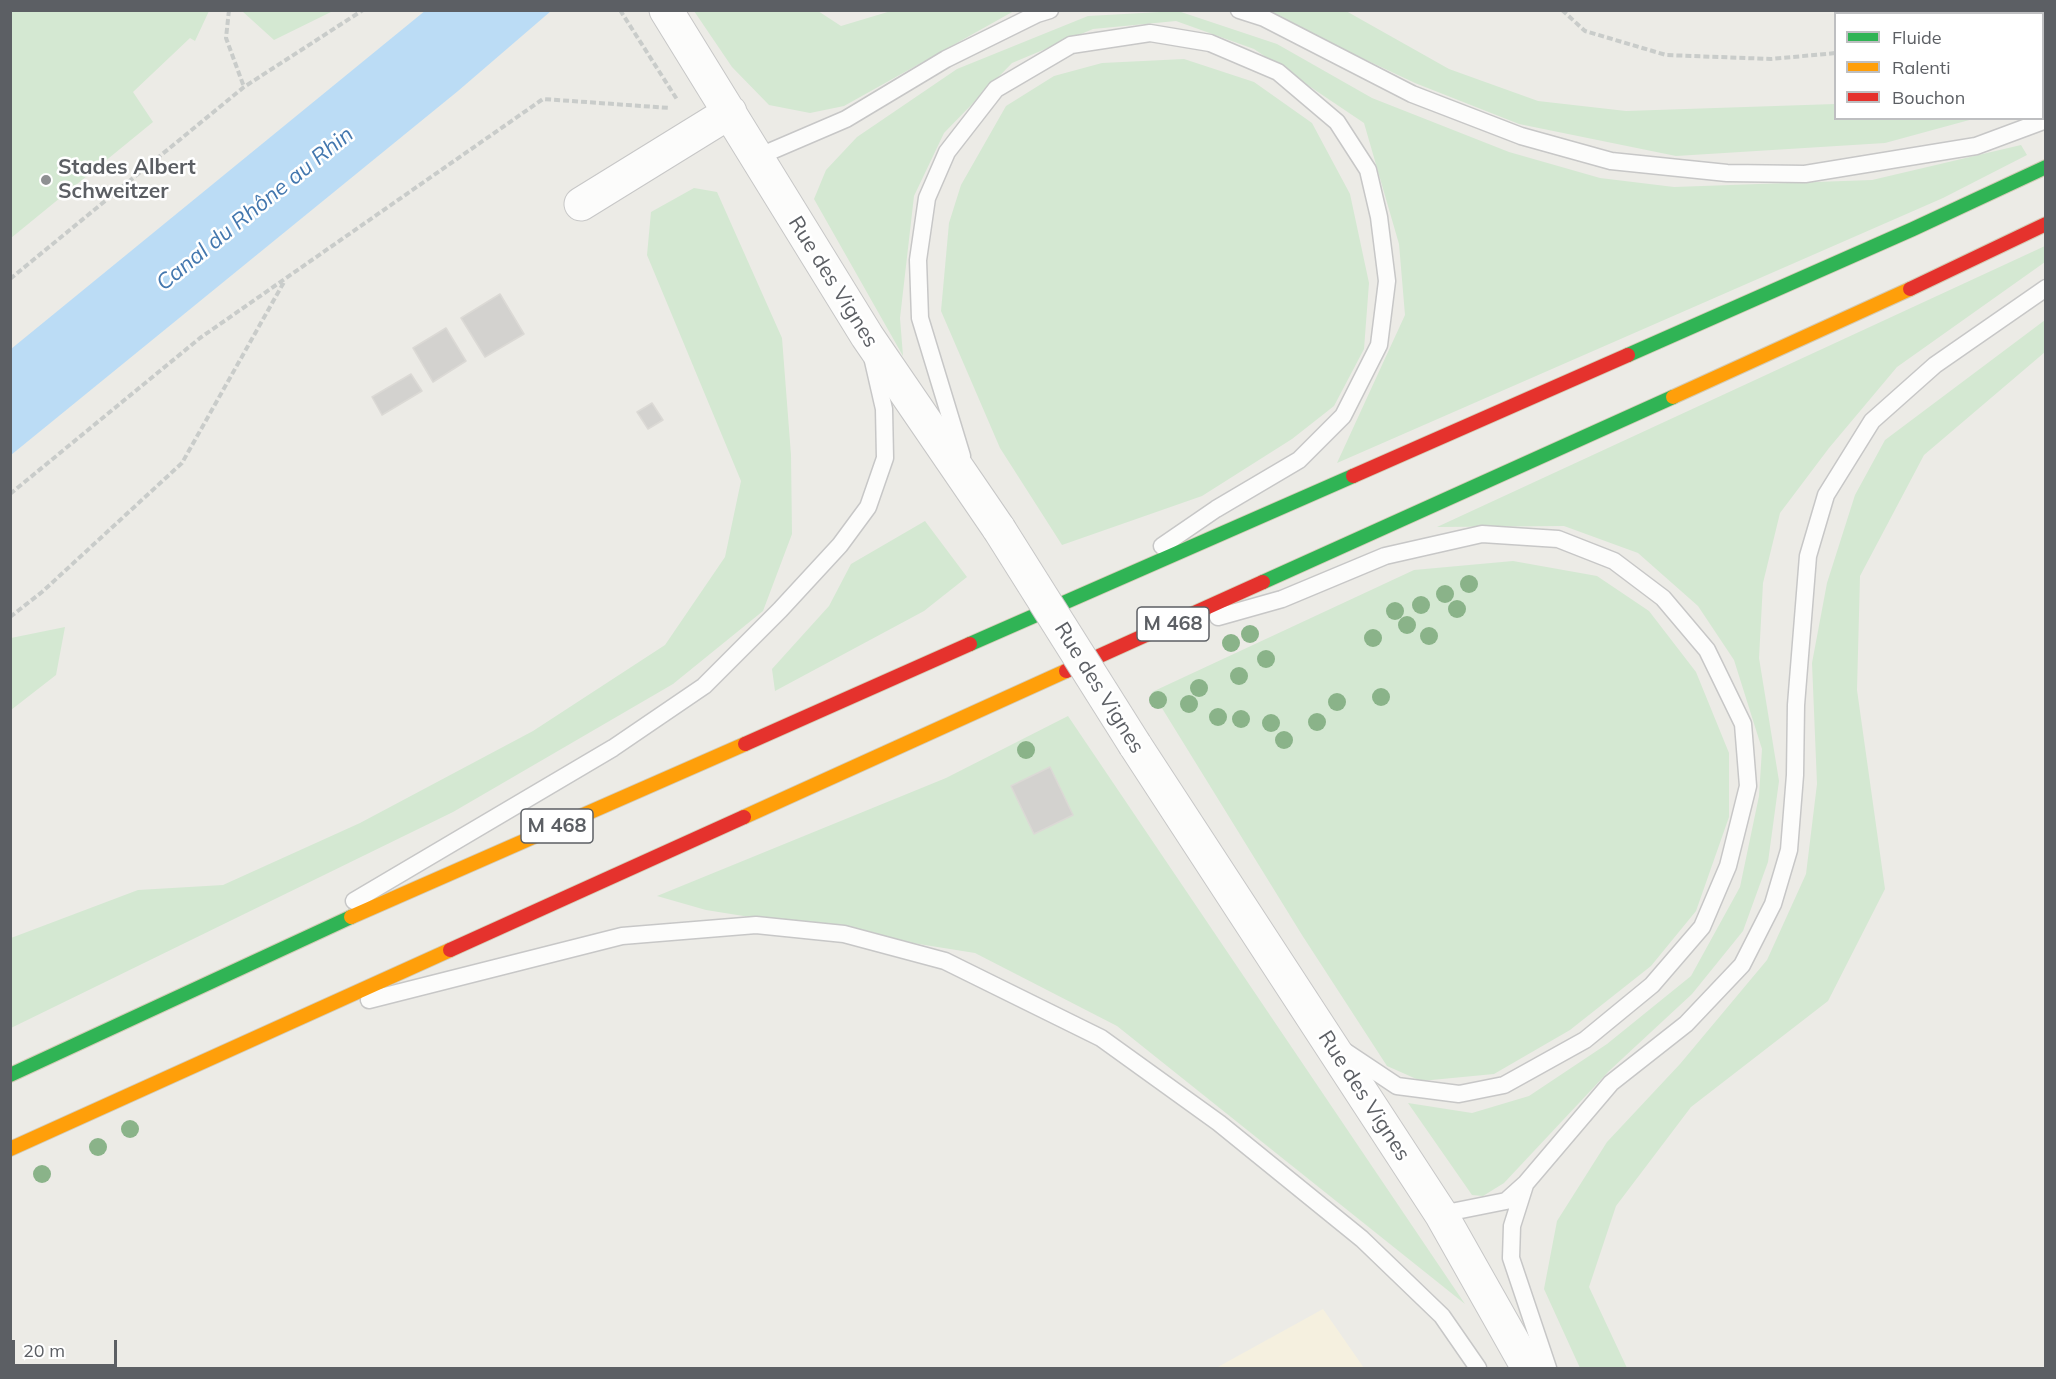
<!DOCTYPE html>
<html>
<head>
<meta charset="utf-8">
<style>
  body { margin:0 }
  #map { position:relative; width:2056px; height:1379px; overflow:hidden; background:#ecebe6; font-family:Mulish,sans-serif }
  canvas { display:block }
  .frame { position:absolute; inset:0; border:12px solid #5c5f64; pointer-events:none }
  .legend { position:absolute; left:1834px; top:12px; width:210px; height:108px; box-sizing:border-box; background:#fff; border:2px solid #bebfc1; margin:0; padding:8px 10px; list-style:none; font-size:18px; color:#5c5f64 }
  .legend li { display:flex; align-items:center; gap:12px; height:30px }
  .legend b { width:30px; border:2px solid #bebfc1 }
  .scale { position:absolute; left:12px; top:1340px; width:105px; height:27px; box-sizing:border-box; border:3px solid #5c5f64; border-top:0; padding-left:8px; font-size:18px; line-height:21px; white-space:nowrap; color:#5c5f64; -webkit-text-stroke:4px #fff; paint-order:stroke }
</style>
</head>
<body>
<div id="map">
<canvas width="2056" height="1379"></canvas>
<div class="frame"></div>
<ul class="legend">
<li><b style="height:8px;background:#30b455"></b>Fluide</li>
<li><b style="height:8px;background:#ff9f0a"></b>Ralenti</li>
<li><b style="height:8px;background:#e5322d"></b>Bouchon</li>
</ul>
<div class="scale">20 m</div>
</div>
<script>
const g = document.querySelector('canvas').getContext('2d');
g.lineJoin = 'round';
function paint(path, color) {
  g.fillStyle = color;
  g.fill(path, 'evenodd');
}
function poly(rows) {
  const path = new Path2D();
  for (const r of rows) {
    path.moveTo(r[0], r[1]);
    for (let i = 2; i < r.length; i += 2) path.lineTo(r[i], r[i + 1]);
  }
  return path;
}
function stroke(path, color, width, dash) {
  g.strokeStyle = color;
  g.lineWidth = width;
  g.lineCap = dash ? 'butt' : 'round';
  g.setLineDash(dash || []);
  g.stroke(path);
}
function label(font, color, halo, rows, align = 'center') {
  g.font = font + ' Mulish,sans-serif';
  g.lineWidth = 5;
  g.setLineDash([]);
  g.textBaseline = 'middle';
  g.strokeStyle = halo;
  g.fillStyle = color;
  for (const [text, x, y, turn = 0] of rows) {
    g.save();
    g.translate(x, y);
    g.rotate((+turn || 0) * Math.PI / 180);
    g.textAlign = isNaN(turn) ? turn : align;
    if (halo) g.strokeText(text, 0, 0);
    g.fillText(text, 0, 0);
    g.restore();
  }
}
paint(poly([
  [1323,1309,1364,1368,1216,1368]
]), '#f5f0df');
paint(poly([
  [11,10,209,11,195,41,190,38,133,92,153,122,11,238],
  [242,11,243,10,333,11,274,40],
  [694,11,818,11,841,26,891,11,1014,11,844,106,810,113,769,105,732,67],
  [1178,11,1277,44,1372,98,1509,152,1600,178,1674,187,1872,180,2021,145,2027,155,1943,198,1337,463,1405,315,1399,244,1364,123,1254,49,1176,21,1093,29,1012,63,944,133,914,196,900,318,903,356,814,199,826,170,857,137,957,69,1088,16],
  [1262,11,1346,11,1449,69,1538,101,1626,111,1835,104,1836,118,1973,119,1885,143,1676,156,1519,124,1415,83],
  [1184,59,1254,82,1312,123,1350,194,1369,283,1364,349,1334,406,1292,439,1202,496,1062,545,1000,448,941,311,949,223,961,185,1006,106,1054,76,1102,63],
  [694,188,717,192,782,338,791,455,792,534,763,611,673,684,453,812,11,1028,11,938,138,890,223,885,360,823,533,731,665,645,725,557,741,481,647,255,651,212],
  [2045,246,2045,262,1897,367,1829,448,1780,513,1763,583,1759,658,1779,781,1768,862,1743,931,1692,994,1609,1071,1504,1183,1483,1196,1472,1195,1408,1103,1472,1113,1529,1096,1607,1044,1691,976,1740,887,1759,796,1762,749,1734,660,1698,606,1638,553,1564,526,1437,527],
  [2045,320,2045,352,1924,455,1860,576,1857,690,1885,889,1828,1001,1691,1107,1616,1206,1589,1287,1627,1368,1580,1368,1544,1289,1557,1221,1607,1142,1680,1064,1767,960,1806,874,1817,784,1812,663,1827,583,1855,495,1885,440],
  [925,521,967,577,924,611,775,691,772,669,829,606,851,564],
  [1513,561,1597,576,1649,611,1696,672,1729,753,1729,817,1696,911,1651,966,1570,1030,1494,1074,1421,1081,1387,1066,1302,935,1152,692,1414,570],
  [65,627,56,675,11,710,11,638],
  [1068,716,1465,1304,1117,1026,975,953,706,910,657,896,946,778]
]), '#d4e8d2');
paint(poly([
  [426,10,551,11,458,91,11,455,11,349]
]), '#bbdcf5');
const building = poly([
  [500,294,524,334,485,357,461,318,500,294],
  [446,328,466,361,433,382,413,348,446,328],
  [411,374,422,391,382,415,372,397,411,374],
  [652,403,663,420,648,429,637,412,652,403],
  [1050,767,1073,815,1034,834,1011,786,1050,767]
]);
paint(building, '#d3d2cf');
stroke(building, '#dbd9d5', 1.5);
const lane = poly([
  [1239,10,1264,18,1412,94,1521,136,1611,161,1727,173,1805,174,1976,146,2046,120],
  [755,158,846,119,946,59,1037,14,1050,10],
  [962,456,920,318,918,260,927,198,947,152,996,89,1071,45,1150,33,1210,43,1278,72,1337,122,1368,170,1379,217,1387,281,1379,345,1343,416,1299,460,1216,509,1162,546],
  [1218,617,1282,599,1385,556,1482,534,1558,539,1614,561,1663,598,1707,650,1743,724,1748,786,1728,866,1702,927,1652,985,1585,1040,1504,1085,1459,1094,1397,1086,1343,1050],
  [354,901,613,748,704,686,780,610,840,545,868,507,885,458,884,409,873,361],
  [369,1000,622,936,756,925,844,934,945,961,1101,1038,1219,1123,1362,1239,1442,1316,1478,1368],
  [1525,1185,1512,1226,1511,1258,1548,1368],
  [1441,1214,1506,1201,1526,1183,1611,1083,1686,1024,1742,965,1773,904,1789,850,1795,775,1796,705,1808,556,1826,495,1872,421,1935,365,2046,288]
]);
const street = poly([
  [666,10,867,336,999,529],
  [581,204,730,112],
  [1135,745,1441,1214,1528,1368]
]);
const fast = poly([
  [1628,355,1913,229,2046,167],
  [1263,582,1673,397],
  [970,644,1353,476],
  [10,1075,351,917]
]);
const slow = poly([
  [1673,397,1910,289],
  [744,817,1066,671],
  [351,917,745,744],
  [10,1149,450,950]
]);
const jam = poly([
  [1910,289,2046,224],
  [1353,476,1628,355],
  [1066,671,1263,582],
  [745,744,970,644],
  [450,950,744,817]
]);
stroke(lane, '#c7c7c7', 19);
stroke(street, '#c7c7c7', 35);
stroke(fast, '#d3cbb5', 16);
stroke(slow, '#d3cbb5', 16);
stroke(jam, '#d3cbb5', 16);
stroke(poly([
  [229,10,226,38,244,87],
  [620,10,678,101],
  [1562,10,1585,31,1666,55,1771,59,1836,53],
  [1939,14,1942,10],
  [10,279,244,87,363,10],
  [10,494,200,338,543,99,670,108],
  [10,617,42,592,182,463,284,282]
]), '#c9ccca', 4, [6, 3]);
stroke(lane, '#fcfcfb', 16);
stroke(street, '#fcfcfb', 33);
stroke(fast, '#30b455', 14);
stroke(slow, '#ff9f0a', 14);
stroke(jam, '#e5322d', 14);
const streetBridge = poly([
  [999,529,1135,745]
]);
stroke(streetBridge, '#c7c7c7', 35, []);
stroke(streetBridge, '#fcfcfb', 33);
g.fillStyle = '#8ab389';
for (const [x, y] of [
  [1469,584],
  [1445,594],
  [1421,605],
  [1457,609],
  [1395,611],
  [1407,625],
  [1250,634],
  [1429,636],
  [1373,638],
  [1231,643],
  [1266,659],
  [1239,676],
  [1199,688],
  [1381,697],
  [1158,700],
  [1337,702],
  [1189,704],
  [1218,717],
  [1241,719],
  [1317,722],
  [1271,723],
  [1284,740],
  [1026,750],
  [130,1129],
  [98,1147],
  [42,1174]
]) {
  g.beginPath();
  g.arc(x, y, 9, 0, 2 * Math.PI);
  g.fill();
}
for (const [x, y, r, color] of [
  [46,180,6,"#8e9092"]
]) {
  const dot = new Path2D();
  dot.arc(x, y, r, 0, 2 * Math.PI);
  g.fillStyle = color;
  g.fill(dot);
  stroke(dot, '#fff', 2);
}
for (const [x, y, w] of [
  [1173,624,72],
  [557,826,72]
]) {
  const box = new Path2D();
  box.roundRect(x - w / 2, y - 17, w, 34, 4.5);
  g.fillStyle = '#fff';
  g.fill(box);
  stroke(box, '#5c5f64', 1.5);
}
label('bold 20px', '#5c5f64', null, [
  ["M 468",1173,624],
  ["M 468",557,826]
]);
label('bold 21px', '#5c5f64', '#fff', [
  ["Stades Albert",58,168],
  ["Schweitzer",58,192]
], 'left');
label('21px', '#5c5f64', '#fff', [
  ["Rue des Vignes",833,282,58],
  ["Rue des Vignes",1099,688,58],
  ["Rue des Vignes",1364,1096,57]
]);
label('italic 22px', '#4377ae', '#fff', [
  ["Canal du Rhône au Rhin",255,209,-39]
]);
</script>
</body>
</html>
